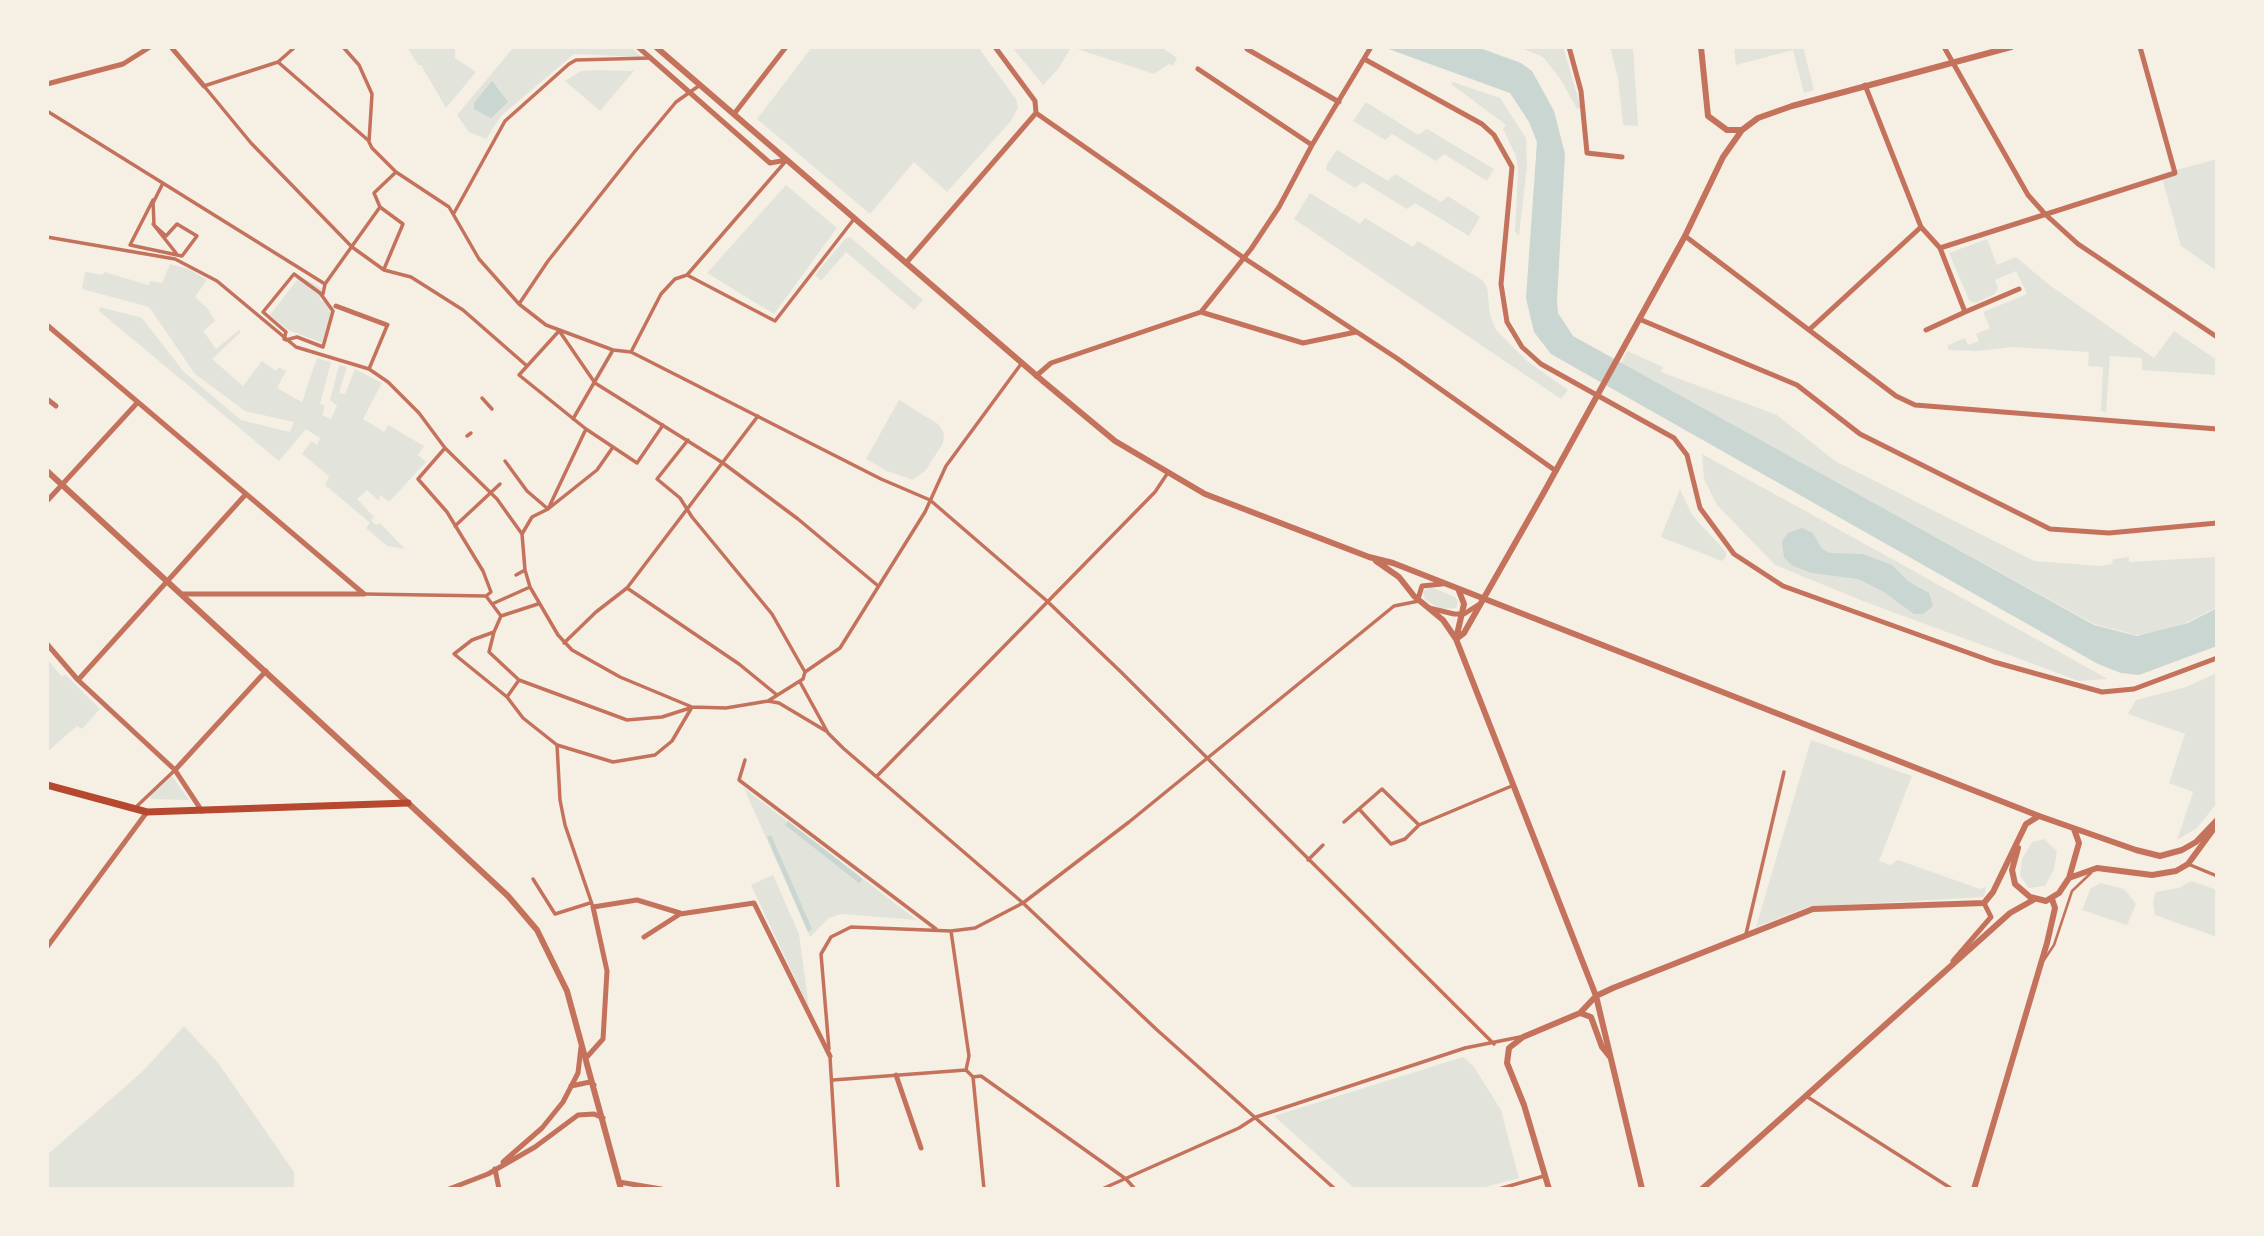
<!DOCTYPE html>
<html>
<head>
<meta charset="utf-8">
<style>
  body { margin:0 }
  #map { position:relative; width:2264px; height:1236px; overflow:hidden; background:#f6efe4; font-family:Commissioner,sans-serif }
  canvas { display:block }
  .frame { position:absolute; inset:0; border:49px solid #f6efe4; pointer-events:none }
</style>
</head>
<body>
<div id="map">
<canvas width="2264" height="1236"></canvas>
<div class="frame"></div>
</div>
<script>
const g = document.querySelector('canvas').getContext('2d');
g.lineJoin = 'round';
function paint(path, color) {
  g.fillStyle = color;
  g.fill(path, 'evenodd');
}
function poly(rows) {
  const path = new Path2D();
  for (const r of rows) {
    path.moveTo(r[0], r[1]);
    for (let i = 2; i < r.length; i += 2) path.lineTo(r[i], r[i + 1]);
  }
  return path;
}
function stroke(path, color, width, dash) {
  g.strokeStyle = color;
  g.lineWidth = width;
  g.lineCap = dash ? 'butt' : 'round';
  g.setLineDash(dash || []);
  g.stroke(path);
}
paint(poly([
  [407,47,455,47,455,58,476,72,446,108,421,65,418,65],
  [514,47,630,47,642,57,574,54,501,116,486,139,469,132,457,115],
  [812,47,978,47,1016,99,1018,108,1011,121,947,192,914,162,870,214,757,119],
  [1012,47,1071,47,1059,68,1043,85],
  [1071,47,1161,47,1177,58,1173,66,1169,64,1154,74],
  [1519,47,1563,47,1581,108,1577,109,1561,80,1543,57],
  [1610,47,1633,47,1638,126,1623,125,1618,78],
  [1734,47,1803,47,1814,90,1804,93,1793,50,1736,65],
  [581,71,594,70,634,71,600,111,565,81],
  [1453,82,1500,98,1526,138,1527,166,1519,236,1515,231,1518,170,1516,156,1503,129,1506,125,1451,84],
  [1366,102,1418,135,1427,129,1494,169,1487,181,1444,154,1436,161,1392,134,1385,140,1353,121],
  [1337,150,1388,181,1395,174,1441,202,1448,196,1480,217,1469,236,1415,203,1407,209,1363,182,1355,188,1326,170,1327,164],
  [2217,159,2217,271,2181,246,2161,174],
  [786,185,837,228,774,314,707,273],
  [1310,193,1360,224,1365,218,1413,247,1418,241,1482,280,1487,287,1490,315,1496,330,1527,361,1568,390,1561,399,1294,219],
  [850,237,923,300,914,310,846,252,821,281,815,275,845,239],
  [1987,239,1997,265,2016,257,2048,284,2154,358,2174,331,2217,360,2217,375,2142,370,2142,358,2110,356,2106,412,2101,411,2103,367,2088,366,2089,352,2014,347,1977,351,1948,350,1948,345,1965,338,1968,345,1979,341,1976,334,1990,328,1983,312,2027,294,2016,271,1995,280,1998,288,1995,294,1975,303,1969,300,1949,253],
  [170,264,189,269,207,280,195,297,209,310,215,321,203,331,216,349,239,330,241,332,212,359,243,386,262,361,276,371,279,367,286,371,277,388,302,402,317,358,331,362,320,404,325,406,322,415,331,419,337,406,330,400,339,365,347,367,339,393,345,394,355,369,382,383,363,419,384,432,388,425,424,446,418,455,426,462,389,502,380,495,379,501,367,490,357,499,374,517,371,520,376,525,380,523,405,549,387,546,366,528,370,523,325,485,329,476,302,454,311,441,317,445,320,438,306,429,279,461,99,311,100,307,142,318,184,372,241,420,290,432,294,422,245,411,195,374,149,307,82,289,85,272,103,275,104,272,148,285,150,281,162,283],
  [300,276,324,290,319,299,333,307,322,343,288,330,270,315],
  [1627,351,1663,367,1661,372,1777,415,1835,461,2034,561,2100,566,2112,564,2113,559,2129,557,2129,562,2217,557,2217,607,2184,624,2147,634,2136,635,2094,624,1621,364],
  [899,400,938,424,944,433,943,443,926,470,913,480,887,471,866,459],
  [1702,454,1856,539,2108,679,2079,681,1863,601,1775,565,1717,505,1704,479],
  [1680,489,1692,515,1726,552,1726,557,1722,561,1661,537],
  [1431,587,1455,597,1458,601,1456,608,1441,609,1425,600,1423,591],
  [47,659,62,677,65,674,100,709,82,729,77,726,47,752],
  [2217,673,2217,803,2197,828,2177,840,2193,792,2169,783,2185,734,2128,714,2136,700,2186,687],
  [1811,740,1912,776,1879,861,1890,865,1898,860,1980,889,1986,887,1984,897,1808,907,1756,927],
  [171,775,189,800,150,799,151,795],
  [744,788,863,879,917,920,841,914,829,918,810,937],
  [2044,839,2057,851,2054,869,2045,886,2029,888,2020,876,2022,859,2032,842],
  [773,875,799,934,809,1008,751,885],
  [2191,881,2217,890,2217,937,2155,915,2153,901,2156,892,2179,888],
  [2101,883,2124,889,2136,904,2127,925,2082,910,2091,888],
  [184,1026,219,1064,294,1172,294,1189,47,1189,47,1155,143,1071],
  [1463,1057,1474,1067,1501,1110,1519,1178,1478,1189,1355,1189,1274,1116]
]), '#e2e4dc');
paint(poly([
  [1383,47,1477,47,1521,63,1532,71,1554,111,1565,154,1557,300,1558,313,1573,336,2094,625,2137,636,2188,623,2217,608,2217,646,2139,675,2121,673,2098,664,1551,354,1534,332,1526,298,1537,142,1529,122,1510,93],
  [492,81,508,102,491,118,474,109,474,103],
  [1802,528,1813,533,1822,549,1830,553,1863,554,1892,565,1909,582,1929,593,1933,606,1923,614,1914,614,1884,592,1858,579,1812,573,1791,565,1784,557,1782,541,1788,533],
  [788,821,863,879,859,883,785,825],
  [771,835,812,929,808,932,767,837]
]), '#c9d6d2');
stroke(poly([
  [2044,960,2054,945,2072,891,2091,873]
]), '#c5725c', 2.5);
stroke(poly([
  [295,47,278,62,204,86,251,143,352,247,384,270,411,277,463,310,527,366],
  [343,47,359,65,372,94,369,142,372,148,396,172,449,207,479,259,519,304,546,325,613,350,631,352,881,479,930,500,1047,601,1122,673,1494,1044],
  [278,62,369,141],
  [47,111,325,284],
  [153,200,154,225,166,236,177,224,197,236,182,256,130,245,153,200],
  [153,203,163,183],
  [380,207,403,224,384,269],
  [380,207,374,193,396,172],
  [454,213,505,121,569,64,576,60,650,58],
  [153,224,176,253],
  [47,237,175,259,217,281,296,347,369,369,388,382,419,413,445,448,497,499,522,534,525,570,530,587,558,635,572,650,620,677,692,707,726,708,768,701],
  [687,275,775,321,854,219],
  [323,294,325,284,380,207],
  [519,304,548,261,636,150,676,102,700,85],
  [559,331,519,375,586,429,637,463,663,425],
  [560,332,595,383,723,463,798,519,877,585],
  [284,339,286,332,263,312,294,274,320,293,333,311,323,347,297,337,286,340],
  [631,352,661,294,675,279,687,275,785,162],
  [369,369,387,326],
  [482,398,492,409],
  [573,419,613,350],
  [467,436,471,433],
  [688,440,657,479,680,498,692,517,772,614,805,672],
  [505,461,527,491,548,509],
  [549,507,586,429],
  [455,526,500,484],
  [522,534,532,517,548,509,597,470,613,447],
  [516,575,525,570],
  [627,588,739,664,777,695],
  [364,594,486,596,491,592,483,571,447,512,418,479,445,448],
  [486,596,501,616,538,604],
  [492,604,530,587],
  [501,616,494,632,472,640,454,654,507,697,523,718,557,745,613,762,655,755,672,741,692,707],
  [494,632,489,652,519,680,507,697],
  [564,643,596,612,627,588,758,416],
  [519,680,627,720,662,717,690,708],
  [800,682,828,733,843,748,1023,903,1156,1029,1335,1189],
  [826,731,779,703,768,701,803,679,805,672,840,648,925,512,946,466,1021,364],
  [557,745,560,800,565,825,593,907],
  [745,760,739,780,936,929],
  [877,776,1155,492,1167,474],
  [136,807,175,770],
  [1360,810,1391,844,1405,839,1419,825,1514,785],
  [1344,822,1382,789,1419,825],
  [1308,860,1323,845],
  [2188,864,2217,876],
  [533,879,555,914,590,903],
  [951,931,969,1056,966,1070,973,1077],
  [1746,934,1784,772],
  [829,1049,821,954,831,937,851,927,951,931,975,928,1023,903,1129,822,1394,606,1419,601],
  [830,1057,838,1189],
  [973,1077,981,1076,1126,1179,1135,1189],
  [973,1077,984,1189],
  [833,1080,966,1070],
  [1806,1096,1952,1189],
  [1102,1189,1239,1128,1256,1117,1465,1048,1520,1037],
  [1499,1189,1544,1176]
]), '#c5725c', 3.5);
stroke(poly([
  [171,47,204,86],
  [638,47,770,163,787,160],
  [995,47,1035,101,1036,113],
  [1569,47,1581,91,1587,153,1622,157],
  [1944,47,2028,195,2045,214,2078,244,2217,337],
  [1247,49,1339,102],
  [1366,60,1482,124,1494,135,1512,167,1501,284,1507,322,1522,347,1541,364,1674,438,1687,455,1700,508,1734,554,1783,586,1994,662,2102,692,2134,689,2217,658],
  [1198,69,1312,145],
  [47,84,123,64,150,47],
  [1865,85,1921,227,1940,248,1965,312,1926,330],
  [1036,113,1244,258,1398,359,1556,471],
  [734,114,786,47],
  [1685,236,1896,396,1915,405,2217,429],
  [1940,248,2175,173,2140,47],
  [906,263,1036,113],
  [336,306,387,325],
  [1201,312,1303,343,1356,332],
  [1965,312,2019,289],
  [1639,319,1797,385,1860,434,2050,529,2109,533,2217,523],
  [47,325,364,594],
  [1810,329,1921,227],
  [1036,376,1051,363,1201,312,1251,249,1279,207,1312,145,1371,47],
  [47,399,56,406],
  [47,501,138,402],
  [181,594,364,594],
  [1418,599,1422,586,1442,584],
  [1429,608,1454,614,1464,614,1478,605],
  [47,644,78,680,175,770,202,811],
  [78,680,246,494],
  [175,770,266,671],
  [644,937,680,914,754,903,830,1056],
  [47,947,147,812],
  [1953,961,1991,917,1984,903],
  [586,1058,603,1039,607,971,593,907,637,900,680,913],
  [896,1075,921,1148],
  [571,1086,590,1082,594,1085],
  [503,1162,542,1128,563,1102,578,1073,581,1047],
  [495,1169,499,1189],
  [619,1182,661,1189],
  [449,1189,488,1174,535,1147,578,1115,594,1114,603,1118]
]), '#c5725c', 5);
stroke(poly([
  [656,47,1044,382,1115,441,1205,494,1369,557,1393,563,2039,816,2136,850,2160,856,2182,850,2196,842,2217,820],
  [1701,47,1708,116,1727,130,1742,130],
  [47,471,408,803,508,896,537,930,567,991,621,1189],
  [1376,561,1399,577,1414,596,1443,620,1456,639,1596,996,1642,1189],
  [1456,639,1464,633,1543,494,1685,236,1723,157,1742,130,1758,118,1792,106,2011,47],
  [1456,639,1464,604,1459,591],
  [2018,848,2012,870,2015,884,2030,897,2046,901,2059,893,2069,878,2079,843,2074,829],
  [2069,878,2097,868,2152,875,2176,871,2188,864,2215,827],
  [1580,1013,1591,1017,1602,1047,1610,1057],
  [1549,1189,1524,1105,1507,1063,1509,1048,1523,1037,1580,1013,1596,996,1613,988,1813,909,1984,903,1993,892,2026,824,2039,816],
  [1702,1189,2010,913,2035,899],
  [1974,1189,2047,943,2055,908,2052,899]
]), '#c5725c', 6);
stroke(poly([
  [47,785,147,812,408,803]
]), '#b5482f', 7);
</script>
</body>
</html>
